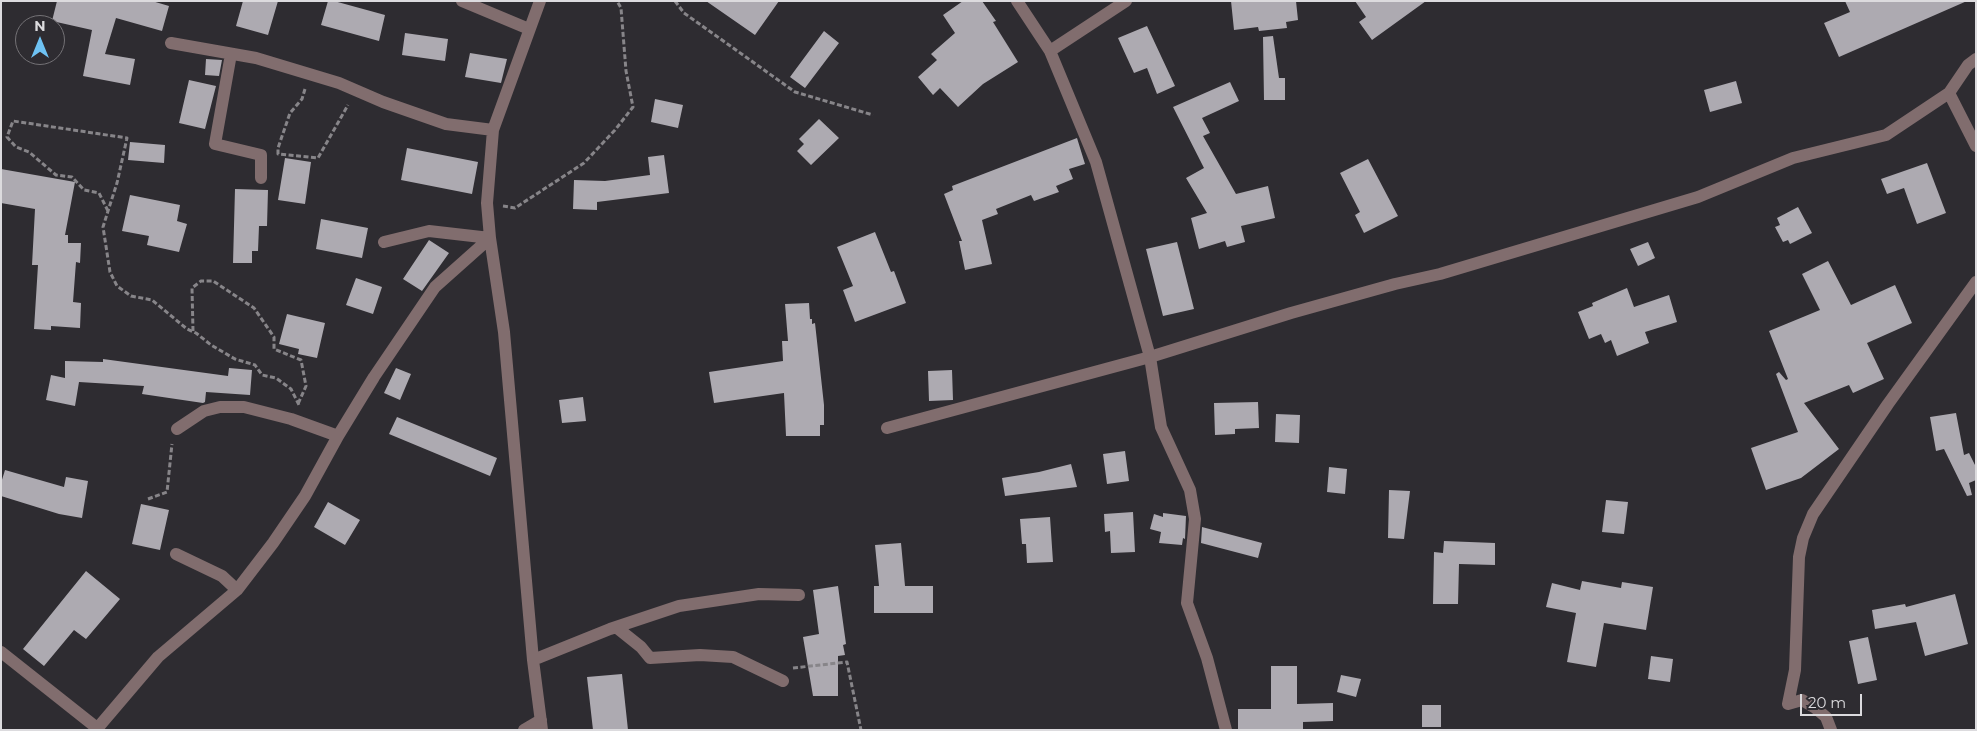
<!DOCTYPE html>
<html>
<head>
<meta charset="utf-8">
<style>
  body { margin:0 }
  #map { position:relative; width:1977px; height:731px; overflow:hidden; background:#2e2c31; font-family:Montserrat,sans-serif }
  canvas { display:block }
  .frame { position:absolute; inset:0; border:2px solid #dcdbde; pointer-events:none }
  .north { position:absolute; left:15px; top:15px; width:50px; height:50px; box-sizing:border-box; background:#2e2c31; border:1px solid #747276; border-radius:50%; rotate:0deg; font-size:14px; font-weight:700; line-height:20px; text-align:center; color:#dcdbde }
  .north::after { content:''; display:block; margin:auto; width:18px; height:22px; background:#6ec2f3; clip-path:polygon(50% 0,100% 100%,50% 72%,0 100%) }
  .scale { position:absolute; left:1800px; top:694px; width:62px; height:22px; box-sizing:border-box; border:2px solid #dcdbde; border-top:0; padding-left:6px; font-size:15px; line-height:18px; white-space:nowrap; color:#dcdbde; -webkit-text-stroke:4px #2e2c31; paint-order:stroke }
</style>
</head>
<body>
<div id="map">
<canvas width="1977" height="731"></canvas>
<div class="frame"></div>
<div class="north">N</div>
<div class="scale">20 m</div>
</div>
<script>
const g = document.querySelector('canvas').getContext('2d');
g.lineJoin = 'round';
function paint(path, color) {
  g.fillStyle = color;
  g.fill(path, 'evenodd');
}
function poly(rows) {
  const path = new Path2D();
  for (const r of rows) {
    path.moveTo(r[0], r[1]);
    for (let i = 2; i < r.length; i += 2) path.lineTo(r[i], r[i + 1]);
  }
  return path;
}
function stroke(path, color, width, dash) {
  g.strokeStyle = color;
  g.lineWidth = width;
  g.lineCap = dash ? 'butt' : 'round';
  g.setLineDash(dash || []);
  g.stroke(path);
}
paint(poly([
  [57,1,152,1,169,6,162,31,116,18,105,54,135,59,130,85,83,76,92,30,52,21],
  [243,1,278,1,268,35,236,26],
  [328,1,334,1,385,15,379,41,321,25],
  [706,1,779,1,755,35],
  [963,1,982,1,996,21,993,22,1018,62,983,84,958,107,940,88,933,95,918,77,937,60,931,54,955,33,943,15],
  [1231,1,1296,1,1298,20,1286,22,1287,28,1259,31,1258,27,1234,30],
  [1355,1,1426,1,1372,40,1359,22,1366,17],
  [1845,1,1967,1,1839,57,1824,23,1850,12],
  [1147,26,1175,86,1157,94,1147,68,1134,73,1118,38],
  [824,31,839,43,805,88,790,77],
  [405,33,448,39,445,61,402,55],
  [1273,36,1279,78,1285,78,1285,100,1264,100,1263,37],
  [470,53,507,59,501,83,465,77],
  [206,59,222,60,219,76,205,75],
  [189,80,216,86,205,129,179,123],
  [1736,81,1742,103,1710,112,1704,90],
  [1230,82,1239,101,1202,118,1210,133,1203,136,1236,194,1268,186,1275,218,1241,226,1245,242,1227,247,1225,241,1199,249,1191,218,1207,213,1186,178,1204,168,1173,107],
  [655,99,683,105,678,128,651,122],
  [819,119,839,138,811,165,797,151,804,144,799,139],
  [1077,138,1085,164,1069,169,1073,179,1056,186,1059,192,1034,201,1031,195,996,209,998,214,982,220,992,264,965,270,959,241,962,241,944,194,953,190,952,186],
  [130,142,165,145,164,163,128,160],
  [407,148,478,162,472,194,401,180],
  [664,155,669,193,597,202,597,210,573,209,574,180,605,181,650,175,648,157],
  [285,158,311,162,305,204,278,200],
  [1368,159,1398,216,1364,233,1355,215,1360,212,1340,173],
  [1927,163,1946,213,1917,224,1904,188,1887,194,1881,179],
  [1,169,75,182,65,235,68,235,68,243,81,243,80,263,76,262,73,302,81,303,80,328,51,326,51,330,34,329,38,265,32,265,35,209,1,203],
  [235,189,268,190,267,226,259,226,258,251,252,251,252,263,233,263],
  [130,195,180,205,177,221,187,224,179,252,147,245,149,236,122,231],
  [1798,207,1812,233,1790,244,1788,240,1783,242,1775,227,1780,225,1777,218],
  [321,219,368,228,362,258,316,249],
  [875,232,891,272,894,271,906,303,855,322,843,290,853,286,837,247],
  [429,240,449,253,422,291,403,279],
  [1177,242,1194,309,1163,316,1146,249],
  [1648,242,1655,258,1638,266,1630,249],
  [1828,261,1851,305,1895,285,1912,323,1867,343,1884,379,1853,393,1849,385,1804,403,1839,449,1801,478,1766,490,1751,448,1798,432,1776,374,1779,372,1786,380,1788,379,1769,331,1820,310,1802,274],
  [356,278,382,287,373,314,346,305],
  [1627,288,1634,307,1669,295,1677,322,1645,332,1649,343,1617,356,1611,340,1605,343,1601,334,1589,339,1578,312,1593,306,1592,303],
  [809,303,810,319,812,319,812,324,815,323,824,405,824,425,820,425,820,436,786,436,784,393,714,403,709,372,783,361,782,341,788,341,785,304],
  [287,314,325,323,317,358,298,354,299,349,279,344],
  [103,359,228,376,229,368,252,370,250,395,206,392,205,402,203,403,142,394,144,386,79,382,75,406,46,400,51,375,65,378,65,361,103,362],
  [396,368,411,374,400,400,384,393],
  [952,370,953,400,929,401,928,371],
  [583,397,586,421,562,423,559,400],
  [1258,402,1259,428,1235,429,1235,434,1215,435,1214,403],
  [1956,413,1964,455,1969,453,1976,467,1976,480,1969,483,1972,495,1967,496,1944,449,1936,451,1930,417],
  [1276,414,1300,415,1299,443,1275,442],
  [397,417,497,458,490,476,389,434],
  [1125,451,1129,481,1107,484,1103,454],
  [1071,464,1077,487,1005,496,1002,478,1039,472],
  [1329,467,1347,469,1345,494,1327,492],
  [5,470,64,487,66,477,88,481,82,518,59,514,1,496,1,483],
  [1389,490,1410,491,1404,539,1388,538],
  [1606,500,1628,502,1624,534,1602,532],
  [328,502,360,520,345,545,314,527],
  [141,504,169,510,160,550,132,544],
  [1133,512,1135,552,1111,553,1110,531,1105,532,1104,514],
  [1163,513,1186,516,1185,539,1183,538,1182,545,1159,543,1161,532,1150,529,1154,514,1163,517],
  [1050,517,1053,562,1027,563,1026,544,1022,544,1020,519],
  [1202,527,1262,543,1258,558,1201,543],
  [1444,541,1495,543,1495,565,1459,564,1458,604,1433,604,1434,552,1443,553],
  [901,543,905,586,933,586,933,613,874,613,874,586,879,586,875,545],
  [86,571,120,599,86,639,74,630,44,666,23,649],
  [1582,581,1621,588,1622,582,1653,587,1646,630,1604,623,1596,667,1567,662,1576,613,1546,607,1552,583,1580,590],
  [838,586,846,644,843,645,845,655,838,656,838,696,813,696,803,637,819,634,813,590],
  [1955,594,1968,644,1925,656,1916,622,1875,629,1872,610,1905,604,1906,607],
  [1868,637,1877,680,1858,684,1849,641],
  [1651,656,1673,659,1670,682,1648,679],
  [1271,666,1297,666,1297,704,1333,703,1333,721,1303,722,1303,730,1238,730,1238,709,1271,709],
  [622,674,628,730,593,730,587,677],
  [1341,675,1361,679,1356,697,1337,692],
  [1422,705,1441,705,1441,727,1422,727]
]), '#adaab1');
stroke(poly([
  [675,1,684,13,795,92,873,115],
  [305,89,302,99,290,113,278,148,278,154,318,158,348,105],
  [503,206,515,208,584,163,615,130,633,107,626,71,621,8,617,1],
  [108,211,99,193,84,190,72,177,56,175,29,152,16,147,7,137,13,121,127,138,117,183,108,211,103,227,110,272,117,286,131,296,152,300,187,329,196,333,211,345,235,359,255,365,262,375,276,378,291,389,299,405],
  [193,331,192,288,201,281,213,281,254,308,274,337,274,349,301,360,306,386,298,404],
  [148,499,167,492,172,444],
  [793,668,847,662,861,730]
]), '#878589', 3, [5, 2.5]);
stroke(poly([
  [462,1,529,29],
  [540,1,493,130,487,203,490,238,504,332,533,660,542,730],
  [1017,1,1050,51,1126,1],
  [171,43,256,58,339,83,383,102,446,124,493,130],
  [1050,51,1096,162,1150,357,1161,427,1190,490,1195,519,1187,603,1207,658,1226,730],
  [231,54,215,144,261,155,261,178],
  [1949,93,1968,65,1976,59],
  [384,242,429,231,490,238],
  [887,428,1150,357,1291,313,1395,284,1440,274,1698,197,1793,158,1886,135,1949,93,1976,146],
  [177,429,204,411,220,407,244,407,291,419,338,436],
  [176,554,222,576,237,590],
  [616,627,641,647,650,658,700,655,733,657,783,681],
  [1,652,97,728],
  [533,660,610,629,679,606,759,594,799,595],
  [96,730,158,657,237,590,273,543,305,496,338,436,374,377,435,287,490,238],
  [524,730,541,720],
  [1831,730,1826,717,1814,707,1802,700,1788,704,1795,670,1799,557,1803,538,1813,514,1888,404,1976,282]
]), '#816d6e', 12);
</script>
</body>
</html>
